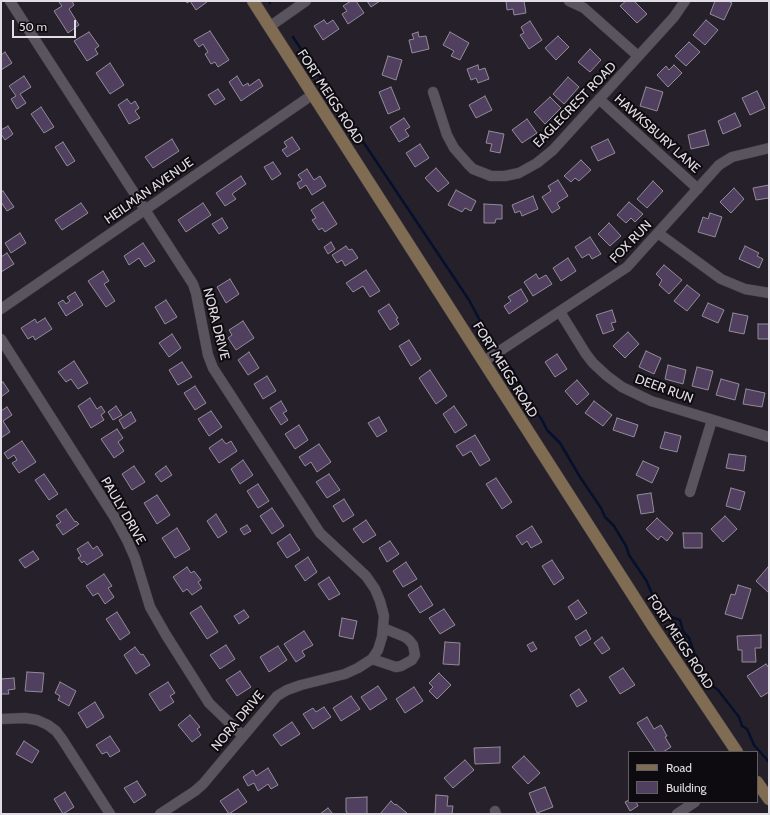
<!DOCTYPE html>
<html>
<head>
<meta charset="utf-8">
<style>
  body { margin:0 }
  #map { position:relative; width:770px; height:815px; overflow:hidden; background:#252029; font-family:Cabin,sans-serif }
  canvas { display:block }
  .frame { position:absolute; inset:0; border:2px solid #e1dde4; pointer-events:none }
  .legend { position:absolute; left:628px; top:751px; width:130px; height:52px; box-sizing:border-box; background:#0d0b0f; border:1px solid #625f64; margin:0; padding:5px 7px; list-style:none; font-size:12px; color:#e1dde4 }
  .legend li { display:flex; align-items:center; gap:8px; height:20px }
  .legend b { width:20px; border:1px solid #625f64 }
  .scale { position:absolute; left:12px; top:20px; width:64px; height:18px; box-sizing:border-box; border:2px solid #e1dde4; border-top:0; padding-left:5px; font-size:12px; line-height:14px; white-space:nowrap; color:#e1dde4; -webkit-text-stroke:3px #0d0b0f; paint-order:stroke }
</style>
</head>
<body>
<div id="map">
<canvas width="770" height="815"></canvas>
<div class="frame"></div>
<ul class="legend">
<li><b style="height:5px;background:#7f6c52"></b>Road</li>
<li><b style="height:11px;background:#513f5f"></b>Building</li>
</ul>
<div class="scale">50 m</div>
</div>
<script>
const g = document.querySelector('canvas').getContext('2d');
g.lineJoin = 'round';
function poly(rows) {
  const path = new Path2D();
  for (const r of rows) {
    path.moveTo(r[0], r[1]);
    for (let i = 2; i < r.length; i += 2) path.lineTo(r[i], r[i + 1]);
  }
  return path;
}
function stroke(path, color, width, dash) {
  g.strokeStyle = color;
  g.lineWidth = width;
  g.lineCap = dash ? 'butt' : 'round';
  g.setLineDash(dash || []);
  g.stroke(path);
}
function paint(path, color) {
  g.fillStyle = color;
  g.fill(path, 'evenodd');
}
function label(font, color, halo, rows, align = 'center') {
  g.font = font + ' Cabin,sans-serif';
  g.lineWidth = 4;
  g.setLineDash([]);
  g.textBaseline = 'middle';
  g.strokeStyle = halo;
  g.fillStyle = color;
  for (const [text, x, y, turn = 0] of rows) {
    g.save();
    g.translate(x, y);
    g.rotate((+turn || 0) * Math.PI / 180);
    g.textAlign = isNaN(turn) ? turn : align;
    if (halo) g.strokeText(text, 0, 0);
    g.fillText(text, 0, 0);
    g.restore();
  }
}
stroke(poly([
  [269,1,270,3],
  [293,37,469,300,486,332],
  [509,366,513,370,516,377,526,392,530,403,542,420,547,430,560,443,580,477,601,508,605,517,614,526,626,546,629,555,646,580,654,598,666,609,671,617,680,620,683,631,689,638,696,658,702,671,713,686,718,690,739,717,742,726,747,729,754,745,769,762]
]), '#05112c', 2.5);
const building = poly([
  [58,1,72,1,74,5,69,9,79,25,68,33,54,11,62,6,58,1],
  [186,1,206,1,207,2,196,10,190,1,187,3,186,1],
  [351,1,356,1,364,13,348,24,342,14,347,11,343,6,351,1],
  [367,1,380,1,371,7,367,1],
  [506,1,524,1,526,13,514,15,513,9,507,10,506,1],
  [626,1,634,1,647,14,637,23,620,6,626,1],
  [715,1,728,1,732,3,724,20,710,14,715,1],
  [324,20,327,24,333,20,339,29,323,40,314,26,324,20],
  [706,20,718,30,705,45,693,35,706,20],
  [530,21,542,40,529,49,520,35,524,33,521,27,530,21],
  [210,31,229,60,218,67,215,62,211,64,205,54,208,52,203,44,199,47,194,40,210,31],
  [89,32,99,46,95,49,98,54,87,61,74,41,89,32],
  [418,32,419,37,426,36,429,49,412,53,409,40,414,39,412,34,418,32],
  [450,32,469,43,460,60,451,56,454,51,443,45,450,32],
  [558,36,569,47,556,60,545,48,558,36],
  [689,42,700,52,686,66,675,56,689,42],
  [590,49,601,60,590,72,578,62,590,49],
  [5,52,12,63,1,70,1,55,5,52],
  [388,56,402,60,396,80,382,75,388,56],
  [110,63,124,85,110,94,96,73,110,63],
  [478,65,479,70,485,68,489,79,478,83,476,78,471,80,467,69,478,65],
  [674,65,682,73,668,87,657,75,666,66,669,70,674,65],
  [24,76,31,87,20,94,26,103,17,109,11,99,16,96,9,86,24,76],
  [237,76,243,86,248,83,249,86,259,79,263,86,241,101,229,82,237,76],
  [568,77,579,87,564,104,553,94,568,77],
  [391,87,400,109,388,114,379,92,391,87],
  [646,87,663,92,657,111,640,106,646,87],
  [218,89,225,99,215,105,208,95,218,89],
  [757,91,765,108,750,115,742,98,757,91],
  [485,96,492,110,476,118,469,105,485,96],
  [550,97,561,108,545,124,534,112,550,97],
  [127,99,131,104,135,101,139,108,135,111,140,118,129,124,118,105,127,99],
  [41,107,54,127,44,133,31,114,41,107],
  [735,113,741,126,723,134,718,121,735,113],
  [404,118,410,127,405,130,409,136,399,142,390,127,404,118],
  [527,119,537,133,522,143,512,130,527,119],
  [8,126,13,134,5,140,1,134,1,130,8,126],
  [705,130,709,145,691,149,688,135,705,130],
  [489,131,504,134,500,153,490,151,492,144,486,143,489,131],
  [292,137,300,149,287,157,282,150,287,147,284,142,292,137],
  [172,139,179,151,153,168,145,157,172,139],
  [608,139,615,153,598,161,591,147,608,139],
  [63,142,75,161,67,166,55,147,63,142],
  [420,144,429,158,415,167,406,153,420,144],
  [581,160,591,170,579,181,575,178,571,182,564,176,581,160],
  [273,162,281,174,272,180,264,167,273,162],
  [436,168,449,183,438,192,425,178,436,168],
  [307,169,314,180,320,176,326,186,312,195,306,185,300,189,297,183,302,180,298,175,307,169],
  [241,176,246,184,232,194,236,199,225,206,216,193,241,176],
  [558,180,568,196,557,203,560,208,552,213,542,197,551,191,548,186,558,180],
  [653,181,663,191,647,208,637,199,653,181],
  [769,185,769,198,756,200,753,188,769,185],
  [734,188,744,199,731,213,720,202,734,188],
  [456,190,476,201,471,211,465,208,462,212,448,205,456,190],
  [3,191,14,207,7,211,1,202,1,192,3,191],
  [533,196,538,209,522,216,520,211,515,213,512,205,533,196],
  [323,202,337,224,325,232,322,228,319,230,312,220,316,218,311,210,323,202],
  [629,202,643,214,635,222,631,218,626,223,617,215,629,202],
  [81,203,88,213,62,230,55,220,81,203],
  [203,203,211,215,186,232,178,220,203,203],
  [484,204,502,205,502,219,496,219,495,223,484,223,484,204],
  [710,213,722,217,715,237,698,232,703,217,708,219,710,213],
  [222,218,228,228,219,234,212,224,222,218],
  [609,223,621,236,610,246,598,234,609,223],
  [20,233,26,243,11,253,5,243,20,233],
  [590,237,601,254,592,259,589,254,582,258,575,247,590,237],
  [331,242,335,249,328,254,324,247,331,242],
  [143,243,155,261,145,267,139,258,129,265,124,256,143,243],
  [346,246,349,250,352,249,358,258,345,266,342,260,337,263,332,255,346,246],
  [745,246,759,253,757,256,763,259,759,268,739,259,745,246],
  [7,253,14,264,1,272,1,257,7,253],
  [568,258,576,271,561,281,553,268,568,258],
  [664,265,682,280,669,294,659,285,662,280,656,274,664,265],
  [366,270,380,291,370,297,363,286,353,292,346,283,366,270],
  [103,271,109,281,104,284,115,301,106,307,88,281,103,271],
  [536,274,539,279,546,275,552,284,533,296,524,282,536,274],
  [230,279,239,294,226,303,217,287,230,279],
  [687,285,700,295,687,311,674,301,687,285],
  [521,289,528,301,509,314,504,306,511,301,508,297,521,289],
  [75,292,83,305,66,316,58,303,63,300,66,304,70,301,67,297,75,292],
  [166,300,177,317,165,324,155,307,166,300],
  [708,303,724,310,718,323,702,316,708,303],
  [389,304,398,318,396,319,399,324,390,330,378,311,389,304],
  [612,310,616,322,611,323,614,330,603,334,596,315,612,310],
  [733,313,748,316,744,334,729,331,733,313],
  [45,318,52,329,35,340,33,336,28,339,21,328,35,319,37,323,45,318],
  [243,321,254,338,236,350,228,338,232,335,229,330,243,321],
  [758,324,769,324,769,339,758,339,758,324],
  [628,332,639,344,625,358,613,346,628,332],
  [172,334,181,348,169,357,159,343,172,334],
  [409,340,421,359,411,366,399,346,409,340],
  [646,351,661,358,654,374,639,367,646,351],
  [249,352,259,368,248,375,238,360,249,352],
  [557,354,567,369,555,377,545,362,557,354],
  [74,361,88,383,78,389,71,379,66,382,58,372,74,361],
  [182,362,192,377,178,385,169,370,182,362],
  [668,365,686,370,683,384,665,379,668,365],
  [697,367,713,371,708,390,692,386,697,367],
  [430,370,447,396,436,404,419,378,430,370],
  [267,376,276,391,263,399,254,384,267,376],
  [721,379,739,384,735,400,716,395,721,379],
  [577,380,589,394,577,405,565,391,577,380],
  [3,382,9,391,1,397,1,383,3,382],
  [195,386,206,403,195,410,184,393,195,386],
  [746,389,765,393,762,407,743,404,746,389],
  [90,398,97,409,101,406,105,412,101,415,104,420,91,428,78,406,90,398],
  [281,401,287,411,283,413,288,420,281,425,270,408,281,401],
  [594,401,612,415,603,426,585,413,594,401],
  [116,406,122,415,113,420,108,412,116,406],
  [454,406,467,425,455,433,443,414,454,406],
  [7,407,12,415,3,421,10,432,1,438,1,411,7,407],
  [211,411,222,427,209,436,198,419,211,411],
  [131,412,136,421,124,429,119,420,131,412],
  [379,417,387,431,377,437,368,423,379,417],
  [617,418,638,425,634,437,613,430,617,418],
  [299,425,308,440,295,449,285,434,299,425],
  [117,429,123,438,118,442,124,451,114,458,101,439,117,429],
  [665,432,681,436,677,452,660,448,665,432],
  [475,435,490,460,480,466,471,451,463,456,456,446,475,435],
  [222,439,226,444,231,441,237,451,219,463,209,448,222,439],
  [22,441,36,462,19,473,12,463,17,460,14,455,8,459,4,453,22,441],
  [319,444,331,462,317,472,311,462,305,466,299,457,319,444],
  [729,454,746,456,744,471,726,468,729,454],
  [243,460,253,475,240,484,231,469,243,460],
  [643,461,659,468,652,483,636,475,643,461],
  [134,466,145,482,132,490,122,474,134,466],
  [166,466,172,475,161,482,155,474,166,466],
  [44,474,58,494,49,500,35,480,44,474],
  [329,474,340,490,327,498,316,482,329,474],
  [496,478,512,502,502,509,486,484,496,478],
  [258,484,269,501,258,508,247,491,258,484],
  [731,488,745,492,740,510,726,506,731,488],
  [651,493,654,512,641,514,637,495,651,493],
  [157,495,170,515,157,524,144,503,157,495],
  [344,499,354,515,343,522,333,506,344,499],
  [272,508,284,526,272,534,260,516,272,508],
  [66,509,75,522,76,521,79,524,63,535,56,525,61,522,56,516,66,509],
  [216,514,227,532,218,538,207,521,216,514],
  [725,516,737,529,723,542,711,529,725,516],
  [657,518,673,533,667,541,661,536,658,540,646,529,657,518],
  [366,520,376,535,363,543,353,529,366,520],
  [247,525,251,531,244,535,240,529,247,525],
  [532,526,542,542,531,548,527,541,522,545,516,536,532,526],
  [177,528,190,549,175,558,162,538,177,528],
  [683,533,702,533,702,548,684,548,683,533],
  [290,534,300,550,287,558,277,543,290,534],
  [390,541,399,554,387,562,379,548,390,541],
  [88,542,93,549,97,546,103,555,87,565,84,561,82,563,78,558,81,556,77,549,88,542],
  [33,551,39,559,25,568,19,560,33,551],
  [308,557,317,572,305,581,295,566,308,557],
  [552,560,564,578,554,585,542,566,552,560],
  [406,562,417,579,403,587,393,571,406,562],
  [187,567,191,573,194,571,201,580,198,582,202,588,192,595,187,589,183,592,173,577,187,567],
  [768,567,769,567,769,593,756,581,768,567],
  [104,574,112,586,108,588,114,597,105,604,98,593,93,596,86,586,104,574],
  [329,577,340,594,329,600,318,584,329,577],
  [738,585,751,589,742,619,725,614,731,594,735,595,738,585],
  [421,586,433,605,420,613,408,595,421,586],
  [578,600,587,613,576,620,568,607,578,600],
  [201,606,218,632,207,639,190,613,201,606],
  [444,609,455,625,440,634,429,618,444,609],
  [244,610,249,617,239,624,234,616,244,610],
  [117,612,130,633,120,640,106,619,117,612],
  [342,618,357,621,353,639,339,636,342,618],
  [586,630,591,639,580,646,575,637,586,630],
  [304,631,313,645,302,651,305,656,296,662,284,644,304,631],
  [761,635,761,648,755,648,756,662,742,662,742,650,738,650,737,636,761,635],
  [602,637,610,649,602,654,594,643,602,637],
  [445,642,460,643,459,665,443,664,445,642],
  [533,642,537,649,531,652,527,645,533,642],
  [226,645,235,659,220,669,210,655,226,645],
  [278,646,287,660,269,672,260,657,278,646],
  [135,647,141,655,143,654,150,665,136,674,124,655,135,647],
  [766,664,769,668,769,692,761,697,747,676,766,664],
  [623,668,635,685,620,694,609,677,623,668],
  [240,671,251,687,237,696,226,680,240,671],
  [27,672,44,673,42,692,25,691,27,672],
  [439,673,451,685,437,699,429,691,433,687,429,683,439,673],
  [14,678,15,689,8,690,9,694,1,694,1,679,14,678],
  [60,682,76,691,69,706,58,700,60,696,55,693,60,682],
  [168,682,175,693,170,696,174,702,160,711,149,694,168,682],
  [378,686,387,699,370,710,361,697,378,686],
  [414,687,423,701,405,713,396,699,414,687],
  [579,689,587,701,577,707,570,695,579,689],
  [351,696,360,709,341,721,333,708,351,696],
  [95,702,104,717,87,728,78,713,95,702],
  [324,707,331,717,313,729,303,714,313,708,316,712,324,707],
  [190,715,200,727,197,729,201,735,192,742,178,725,190,715],
  [647,717,654,729,661,725,667,736,665,737,671,747,663,752,656,752,637,723,647,717],
  [292,722,300,734,281,746,273,735,292,722],
  [110,736,120,751,110,757,107,752,102,754,96,745,110,736],
  [24,741,39,751,32,763,16,754,24,741],
  [500,747,500,763,475,764,474,748,500,747],
  [524,756,540,773,528,784,512,767,524,756],
  [465,760,474,770,453,788,444,778,465,760],
  [268,768,278,785,271,789,268,784,258,791,254,783,248,786,243,777,253,770,256,776,268,768],
  [137,781,146,795,134,803,124,788,137,781],
  [545,787,553,807,537,813,529,793,545,787],
  [238,789,247,802,229,814,220,801,238,789],
  [65,792,74,807,63,814,54,799,65,792],
  [436,795,448,796,447,806,453,806,452,814,435,814,436,795],
  [367,797,367,814,347,814,347,812,346,812,346,798,367,797],
  [629,800,629,802,636,802,638,806,630,811,625,802,629,800],
  [391,801,395,805,396,804,408,814,380,814,391,801],
  [328,808,333,814,320,814,328,808]
]);
paint(building, '#513f5f');
stroke(building, '#928c97', 1);
const street = poly([
  [10,1,193,284,196,293,208,355,213,368,320,533,366,576,375,589,380,601,384,616,382,637,378,650,372,659,358,668,345,674,301,685,287,690,277,696,203,784,195,791,160,814],
  [569,1,584,8,638,56],
  [269,27,306,1],
  [433,92,447,135,454,148,468,164,473,169,491,176,505,176,519,173,537,163,553,150,674,17,685,1],
  [599,99,698,189],
  [658,233,721,279,745,289,769,293],
  [1,309,312,95],
  [560,312,586,354,593,363,607,376,622,387,651,401,769,437],
  [1,339,115,518,127,540,135,558,150,607,166,635,209,703,243,736],
  [483,362,627,267,719,165,732,157,769,148],
  [690,492,712,420],
  [372,659,396,667,401,666,412,660,415,655,413,645,409,640,405,637,383,628],
  [1,719,25,718,37,720,48,725,56,731,62,739,110,814],
  [495,811,496,814],
  [677,814,695,802]
]);
const secondary = poly([
  [253,1,654,628,737,752],
  [757,782,769,799]
]);
stroke(street, '#413d44', 11);
stroke(secondary, '#413d44', 13);
stroke(street, '#5a545f', 10);
stroke(secondary, '#7f6c52', 12);
label('13px', '#e1dde4', '#0d0b0f', [
  ["FORT MEIGS ROAD",330,97,57],
  ["EAGLECREST ROAD",575,105,-46],
  ["HAWKSBURY LANE",657,134,42],
  ["HEILMAN AVENUE",149,191,-35],
  ["FOX RUN",631,242,-46],
  ["NORA DRIVE",216,324,76],
  ["FORT MEIGS ROAD",505,370,58],
  ["DEER RUN",664,389,20],
  ["PAULY DRIVE",123,511,60],
  ["FORT MEIGS ROAD",680,642,57],
  ["NORA DRIVE",238,721,-50]
]);
</script>
</body>
</html>
